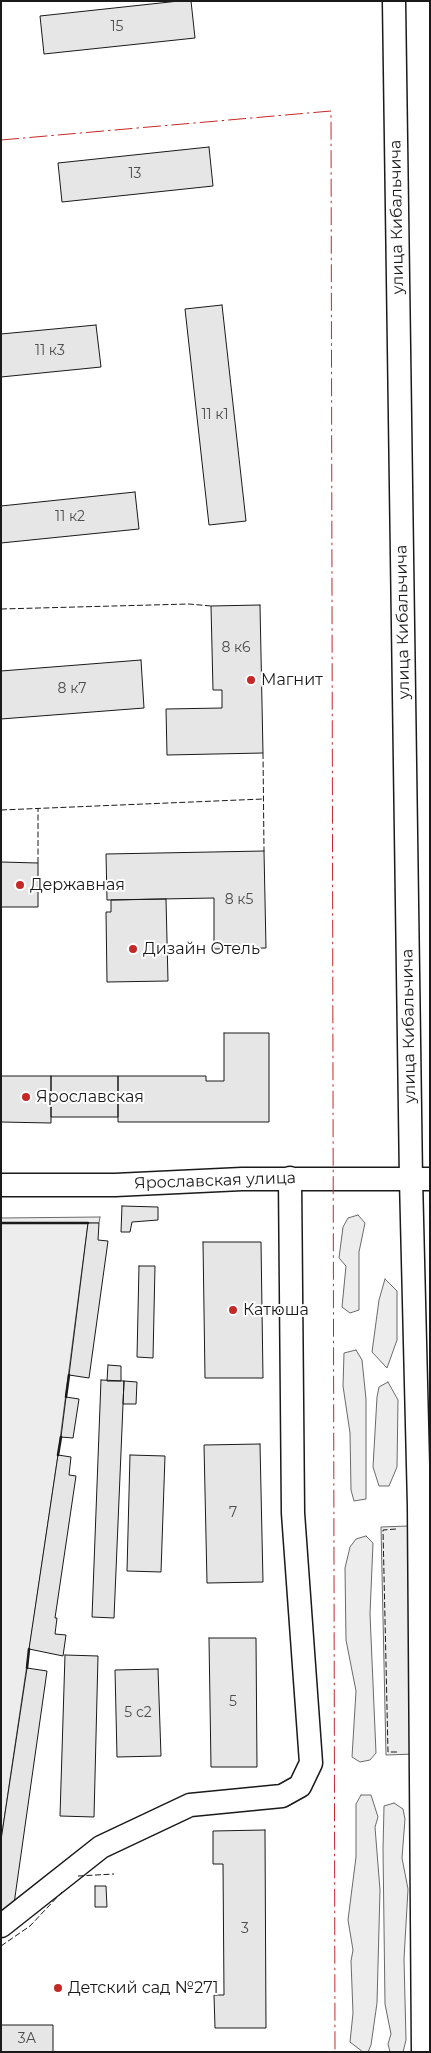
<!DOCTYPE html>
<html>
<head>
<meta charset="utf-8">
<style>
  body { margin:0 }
  #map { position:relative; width:431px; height:2053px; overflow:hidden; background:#fff; font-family:Montserrat,sans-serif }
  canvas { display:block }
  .frame { position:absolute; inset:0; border:2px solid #1a1a1a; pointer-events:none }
</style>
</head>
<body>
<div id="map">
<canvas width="431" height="2053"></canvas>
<div class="frame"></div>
</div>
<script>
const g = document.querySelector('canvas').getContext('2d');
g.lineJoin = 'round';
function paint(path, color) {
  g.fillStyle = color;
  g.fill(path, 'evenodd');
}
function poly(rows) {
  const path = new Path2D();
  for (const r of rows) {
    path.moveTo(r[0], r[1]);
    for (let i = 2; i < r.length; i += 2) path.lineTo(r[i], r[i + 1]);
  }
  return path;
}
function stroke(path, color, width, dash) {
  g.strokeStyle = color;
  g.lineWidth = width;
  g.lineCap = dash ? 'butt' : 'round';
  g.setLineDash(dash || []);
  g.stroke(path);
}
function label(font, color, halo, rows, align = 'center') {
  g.font = font + ' Montserrat,sans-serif';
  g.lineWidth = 4;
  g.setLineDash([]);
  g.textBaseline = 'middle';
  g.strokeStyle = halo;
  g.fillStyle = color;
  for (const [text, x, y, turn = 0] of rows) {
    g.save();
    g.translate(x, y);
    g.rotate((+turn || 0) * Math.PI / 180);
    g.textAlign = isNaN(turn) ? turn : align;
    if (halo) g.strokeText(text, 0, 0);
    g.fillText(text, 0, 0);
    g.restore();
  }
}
const built = poly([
  [358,1215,365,1223,359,1252,359,1310,350,1313,342,1307,346,1266,339,1258,343,1227,348,1218,358,1215],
  [100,1217,99,1223,88,1223,58,1455,1,1840,1,1218,100,1217],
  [385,1279,397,1291,397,1340,387,1368,372,1352,379,1300,385,1279],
  [356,1350,362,1360,366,1399,366,1499,354,1501,351,1490,350,1433,343,1386,344,1353,356,1350],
  [388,1382,398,1400,397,1467,389,1486,379,1486,373,1467,377,1397,379,1387,388,1382],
  [409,1526,415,1754,386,1755,381,1527,409,1526],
  [366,1536,373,1543,370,1614,376,1753,370,1760,360,1762,352,1757,356,1691,346,1640,345,1568,350,1547,356,1539,366,1536],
  [361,1795,371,1795,378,1817,375,1827,380,1890,377,2003,371,2045,368,2052,363,2052,350,2042,353,2013,351,1961,353,1950,348,1920,356,1857,356,1804,361,1795],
  [394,1803,403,1809,405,1819,402,1858,408,1889,404,1959,406,2040,403,2052,390,2052,388,2044,391,2034,385,2004,383,1849,384,1806,394,1803]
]);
paint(built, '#ededed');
stroke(built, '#6a6a6a', 1);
const building = poly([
  [179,1,191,1,195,38,44,54,40,16,179,1],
  [209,147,213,186,62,202,58,163,209,147],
  [222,305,246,521,209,525,185,309,222,305],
  [96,325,101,367,1,377,1,334,96,325],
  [135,492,139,529,1,543,1,506,135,492],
  [260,605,263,753,167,755,166,709,222,708,222,690,213,690,211,606,260,605],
  [141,660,144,708,1,719,1,671,141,660],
  [264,851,266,948,214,949,214,898,107,900,106,854,264,851],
  [1,862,38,863,38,907,1,907,1,862],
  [166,899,168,981,107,982,106,912,111,912,111,900,166,899],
  [224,1033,269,1033,269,1122,118,1122,118,1076,206,1076,206,1081,224,1081,224,1033],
  [1,1076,51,1076,51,1123,1,1122,1,1076],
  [51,1076,118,1076,118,1117,51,1117,51,1076],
  [122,1206,158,1207,158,1220,132,1222,130,1232,121,1232,122,1206],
  [88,1223,99,1223,98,1240,108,1241,89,1378,69,1375,88,1223],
  [203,1242,261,1242,263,1378,205,1378,203,1242],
  [139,1266,155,1266,153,1358,137,1357,139,1266],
  [108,1365,121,1366,121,1381,107,1381,108,1365],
  [101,1380,124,1381,114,1618,92,1617,101,1380],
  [124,1381,137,1382,136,1404,123,1404,124,1381],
  [66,1397,79,1399,73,1438,61,1437,66,1397],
  [260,1444,263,1582,207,1583,204,1445,260,1444],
  [58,1455,71,1457,69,1475,76,1476,55,1618,57,1618,55,1634,66,1635,63,1656,29,1649,58,1455],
  [130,1455,165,1456,161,1572,127,1571,130,1455],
  [209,1638,256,1638,257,1767,211,1767,209,1638],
  [65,1655,98,1656,94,1817,60,1816,65,1655],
  [27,1668,47,1671,13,1911,1,1910,1,1840,27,1668],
  [158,1669,161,1756,117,1757,115,1670,158,1669],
  [265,1830,266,2028,215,2028,214,1995,224,1995,223,1864,213,1864,213,1831,265,1830],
  [95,1886,106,1886,107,1907,95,1907,95,1886],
  [1,2025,53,2025,53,2052,1,2052,1,2025]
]);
paint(building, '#e6e6e6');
stroke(building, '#1a1a1a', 1);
const minor = poly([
  [394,1,411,1179,419,1506,423,2052],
  [1,1185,115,1185,242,1179,430,1179],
  [1,1926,101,1847,190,1805,282,1796,300,1786,311,1763,293,1513,290,1178]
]);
stroke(minor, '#1a1a1a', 25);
stroke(minor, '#fff', 22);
stroke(poly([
  [1,609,189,604,211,606],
  [263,753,264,851],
  [1,810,263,799],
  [38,863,38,808],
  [396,1529,383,1530,388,1752,397,1752],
  [78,1876,114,1874],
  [1,1946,30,1926,62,1892]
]), '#1a1a1a', 1, [6, 2.5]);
stroke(poly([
  [1,1223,88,1223],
  [66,1397,69,1375],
  [58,1455,61,1437],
  [27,1668,29,1649]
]), '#1a1a1a', 2.5);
stroke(poly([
  [1,140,331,111,335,2052]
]), '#c62828', 1, [18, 4, 2.5, 4]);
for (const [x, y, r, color] of [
  [251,680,5,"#c62828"],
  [20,885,5,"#c62828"],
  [133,949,5,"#c62828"],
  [26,1097,5,"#c62828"],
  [233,1310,5,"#c62828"],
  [58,1988,5,"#c62828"]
]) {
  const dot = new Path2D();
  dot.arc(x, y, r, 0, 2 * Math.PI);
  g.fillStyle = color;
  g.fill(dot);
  stroke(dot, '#fff', 2);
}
label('14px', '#4d4d4d', null, [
  ["15",117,27],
  ["13",135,174],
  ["11 к3",50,351],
  ["11 к1",215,415],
  ["11 к2",70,517],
  ["8 к6",236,648],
  ["8 к7",72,689],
  ["8 к5",239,900],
  ["7",233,1513],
  ["5",233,1702],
  ["5 с2",138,1713],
  ["3",245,1929],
  ["3А",27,2039]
]);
label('16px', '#1a1a1a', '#fff', [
  ["улица Кибальчича",397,217,-91],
  ["улица Кибальчича",403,622,-91],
  ["улица Кибальчича",409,1026,-91],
  ["Ярославская улица",215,1181,-2]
]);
label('16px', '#1a1a1a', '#fff', [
  ["Магнит",261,680],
  ["Державная",30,885],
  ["Дизайн Отель",143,949],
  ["Ярославская",36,1097],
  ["Катюша",243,1310],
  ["Детский сад №271",68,1988]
], 'left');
</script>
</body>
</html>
